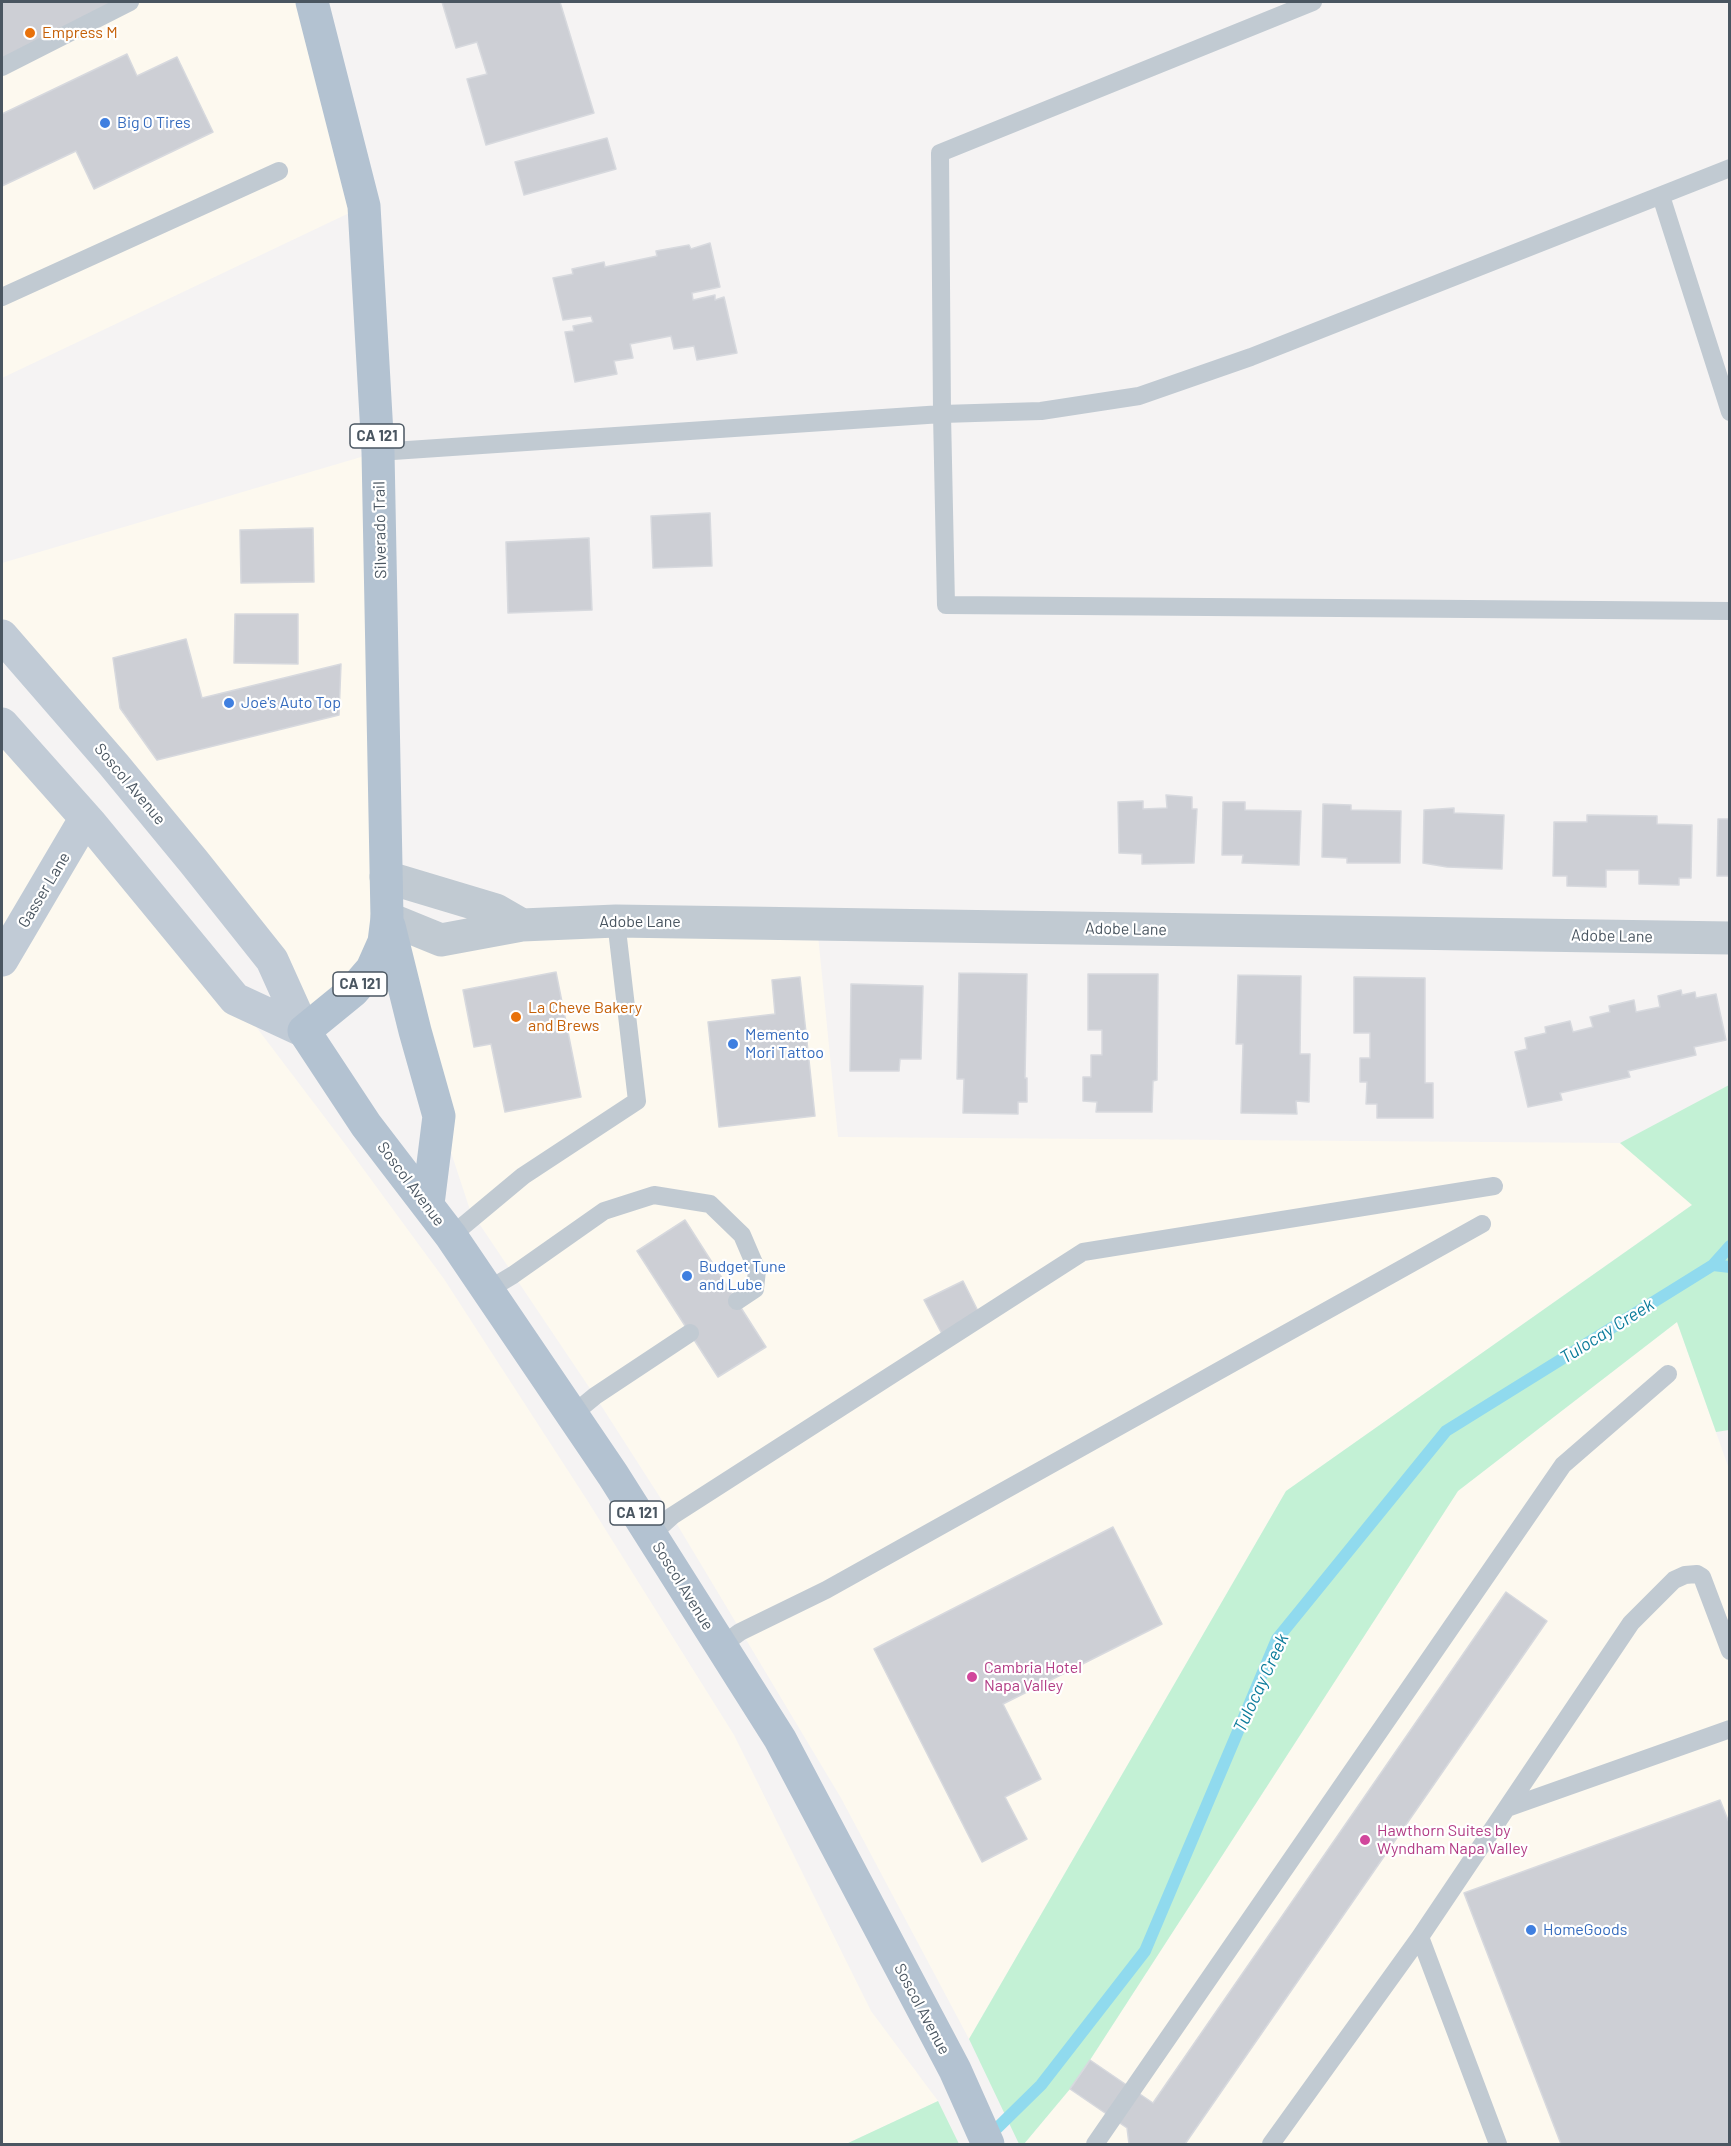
<!DOCTYPE html>
<html>
<head>
<meta charset="utf-8">
<style>
  body { margin:0 }
  #map { position:relative; width:1731px; height:2146px; overflow:hidden; background:#f5f3f3; font-family:Barlow,sans-serif }
  canvas { display:block }
  .frame { position:absolute; inset:0; border:3px solid #4a5661; pointer-events:none }
</style>
</head>
<body>
<div id="map">
<canvas width="1731" height="2146"></canvas>
<div class="frame"></div>
</div>
<script>
const g = document.querySelector('canvas').getContext('2d');
g.lineJoin = 'round';
function paint(path, color) {
  g.fillStyle = color;
  g.fill(path, 'evenodd');
}
function poly(rows) {
  const path = new Path2D();
  for (const r of rows) {
    path.moveTo(r[0], r[1]);
    for (let i = 2; i < r.length; i += 2) path.lineTo(r[i], r[i + 1]);
  }
  return path;
}
function stroke(path, color, width, dash) {
  g.strokeStyle = color;
  g.lineWidth = width;
  g.lineCap = dash ? 'butt' : 'round';
  g.setLineDash(dash || []);
  g.stroke(path);
}
function label(font, color, halo, rows, align = 'center') {
  g.font = font + ' Barlow,sans-serif';
  g.lineWidth = 4.5;
  g.setLineDash([]);
  g.textBaseline = 'middle';
  g.strokeStyle = halo;
  g.fillStyle = color;
  for (const [text, x, y, turn = 0] of rows) {
    g.save();
    g.translate(x, y);
    g.rotate((+turn || 0) * Math.PI / 180);
    g.textAlign = isNaN(turn) ? turn : align;
    if (halo) g.strokeText(text, 0, 0);
    g.fillText(text, 0, 0);
    g.restore();
  }
}
paint(poly([
  [2,2,312,2,364,206,2,378],
  [378,452,387,918,441,940,817,925,838,1137,1620,1143,1693,1204,1286,1491,969,2039,841,1798,672,1516,595,1396,470,1210,439,1116,387,921,321,1022,2,636,2,563],
  [2,724,235,999,345,1144,444,1279,587,1500,734,1735,871,2011,938,2101,846,2144,2,2144],
  [1677,1322,1729,1469,1729,2144,1024,2144,1070,2089,1090,2060,1458,1491]
]), '#fdf9ef');
paint(poly([
  [1729,1085,1729,1430,1716,1432,1677,1322,1458,1491,1090,2060,1070,2089,1024,2144,1019,2144,969,2039,1286,1491,1692,1205,1620,1143],
  [938,2101,959,2144,846,2144]
]), '#c3f1d5');
stroke(poly([
  [1713,1265,1730,1267],
  [988,2137,1041,2085,1145,1951,1277,1639,1446,1431,1713,1265,1730,1246]
]), '#90daee', 12);
const building = poly([
  [2,2,116,2,2,64,2,2],
  [442,2,560,2,594,113,486,145,467,79,487,74,477,42,456,48,442,2],
  [127,54,137,76,177,57,213,132,94,189,76,151,2,186,2,114,127,54],
  [607,138,616,169,524,195,515,162,607,138],
  [710,243,720,287,692,293,693,300,715,295,715,300,724,297,737,353,697,360,694,346,674,349,671,336,630,344,633,358,614,361,617,374,575,382,565,332,574,331,573,326,593,322,591,316,563,320,553,278,573,274,572,269,604,262,605,267,657,256,656,251,689,245,691,249,710,243],
  [710,513,712,566,653,568,651,516,710,513],
  [313,528,314,582,241,583,240,530,313,528],
  [589,538,592,610,508,613,506,542,589,538],
  [235,614,298,614,298,664,234,663,235,614],
  [186,639,202,698,341,664,339,715,157,760,120,708,113,658,186,639],
  [1166,795,1192,797,1192,809,1197,809,1194,863,1142,864,1142,854,1119,853,1118,802,1143,801,1143,809,1167,808,1166,795],
  [1223,802,1245,802,1245,810,1301,811,1299,865,1242,863,1243,855,1222,855,1223,802],
  [1323,804,1351,805,1351,810,1401,811,1400,863,1347,863,1347,858,1322,857,1323,804],
  [1454,808,1454,813,1504,815,1502,869,1447,867,1423,863,1424,810,1454,808],
  [1587,815,1657,816,1657,824,1692,825,1691,878,1679,878,1679,885,1639,884,1639,870,1606,870,1606,887,1567,886,1567,876,1553,876,1554,822,1587,822,1587,815],
  [1718,819,1730,819,1730,876,1717,876,1718,819],
  [556,972,581,1097,505,1112,491,1044,474,1047,463,990,556,972],
  [959,973,1027,974,1025,1078,1027,1078,1027,1102,1018,1102,1018,1114,963,1113,964,1079,957,1079,959,973],
  [1088,974,1158,974,1157,1080,1153,1081,1152,1112,1096,1112,1097,1102,1083,1101,1083,1077,1091,1077,1091,1055,1102,1055,1102,1030,1088,1030,1088,974],
  [1238,975,1301,976,1300,1054,1310,1054,1309,1102,1296,1101,1297,1114,1241,1113,1243,1044,1236,1044,1238,975],
  [800,977,815,1116,719,1127,708,1022,775,1014,772,980,800,977],
  [1354,977,1425,978,1425,1083,1433,1083,1433,1118,1377,1118,1377,1104,1366,1104,1367,1082,1360,1082,1360,1058,1370,1058,1370,1033,1354,1033,1354,977],
  [851,984,923,986,921,1059,900,1059,899,1071,850,1071,851,984],
  [1681,990,1682,995,1695,992,1696,998,1716,994,1726,1040,1694,1047,1696,1055,1628,1071,1630,1077,1560,1093,1562,1100,1528,1107,1515,1052,1527,1049,1525,1038,1546,1033,1545,1027,1570,1021,1573,1032,1593,1027,1590,1017,1610,1012,1609,1006,1634,1000,1636,1012,1660,1007,1658,996,1681,990],
  [685,1220,766,1347,718,1377,637,1251,685,1220],
  [963,1281,981,1317,943,1336,924,1300,963,1281],
  [1113,1527,1162,1624,1003,1704,1041,1779,1005,1797,1027,1839,982,1862,874,1649,1113,1527],
  [1506,1592,1547,1621,1185,2144,1129,2144,1127,2128,1070,2089,1090,2060,1153,2103,1506,1592],
  [1720,1800,1730,1825,1730,2144,1561,2144,1464,1893,1720,1800]
]);
paint(building, '#cdcfd5');
stroke(building, '#d7d9de', 1.5);
stroke(poly([
  [1313,2,940,153,942,414,946,605,1730,611],
  [2,67,130,2],
  [1661,196,1730,412],
  [2,297,279,171],
  [378,452,942,414,1041,411,1139,396,1251,357,1730,168],
  [451,1236,523,1176,637,1101,616,921],
  [488,1290,513,1275,604,1211,654,1195,710,1204,742,1235,757,1270,755,1289,737,1301],
  [572,1415,595,1396,690,1333],
  [651,1535,672,1516,1083,1252,1494,1186],
  [721,1646,740,1632,826,1590,1482,1224],
  [1507,1808,1730,1729],
  [1420,1937,1631,1623,1674,1580,1685,1575,1697,1574,1702,1577,1730,1651],
  [1095,2144,1563,1465,1668,1374],
  [1271,2144,1420,1937,1498,2144]
]), '#c1cad2', 18);
stroke(poly([
  [386,877,496,910,522,925],
  [387,918,441,940,522,925,616,921,1730,938]
]), '#c1cad2', 33);
stroke(poly([
  [2,636,114,765,194,862,272,960,304,1031],
  [2,724,91,824,235,999,304,1031],
  [2,960,85,819]
]), '#c1cbd6', 33);
stroke(poly([
  [312,2,364,206,378,452,387,918,384,942,372,969,353,991,304,1031,366,1125,451,1236,613,1475,780,1739,955,2070,988,2144],
  [389,926,415,1031,439,1116,428,1204]
]), '#b3c2d1', 33);
for (const [x, y, r, color] of [
  [30,33,6,"#e8710a"],
  [105,123,6,"#3f7fe0"],
  [229,703,6,"#3f7fe0"],
  [516,1017,6,"#e8710a"],
  [733,1044,6,"#3f7fe0"],
  [687,1276,6,"#3f7fe0"],
  [972,1677,6,"#d1479c"],
  [1365,1840,6,"#d1479c"],
  [1531,1930,6,"#3f7fe0"]
]) {
  const dot = new Path2D();
  dot.arc(x, y, r, 0, 2 * Math.PI);
  g.fillStyle = color;
  g.fill(dot);
  stroke(dot, '#fff', 2);
}
for (const [x, y, w] of [
  [377,436,54],
  [360,984,54],
  [637,1513,54]
]) {
  const box = new Path2D();
  box.roundRect(x - w / 2, y - 12, w, 24, 4.5);
  g.fillStyle = '#fff';
  g.fill(box);
  stroke(box, '#4a5661', 1.5);
}
label('bold 15px', '#4a5661', null, [
  ["CA 121",377,436],
  ["CA 121",360,984],
  ["CA 121",637,1513]
]);
label('16px', '#c56008', '#fff', [
  ["Empress M",42,33],
  ["La Cheve Bakery",528,1008],
  ["and Brews",528,1026]
], 'left');
label('16px', '#366cbe', '#fff', [
  ["Big O Tires",117,123],
  ["Joe's Auto Top",241,703],
  ["Memento",745,1035],
  ["Mori Tattoo",745,1053],
  ["Budget Tune",699,1267],
  ["and Lube",699,1285],
  ["HomeGoods",1543,1930]
], 'left');
label('16px', '#4a5661', '#fff', [
  ["Silverado Trail",380,530,-91],
  ["Soscol Avenue",130,784,50],
  ["Gasser Lane",44,890,-59],
  ["Adobe Lane",640,922],
  ["Adobe Lane",1126,929,1],
  ["Adobe Lane",1612,936,1],
  ["Soscol Avenue",411,1184,53],
  ["Soscol Avenue",683,1586,58],
  ["Soscol Avenue",922,2009,62]
]);
label('16px', '#b23c85', '#fff', [
  ["Cambria Hotel",984,1668],
  ["Napa Valley",984,1686],
  ["Hawthorn Suites by",1377,1831],
  ["Wyndham Napa Valley",1377,1849]
], 'left');
label('italic 18px', '#0c7c9b', '#fff', [
  ["Tulocay Creek",1607,1331,-32],
  ["Tulocay Creek",1261,1683,-65]
]);
</script>
</body>
</html>
